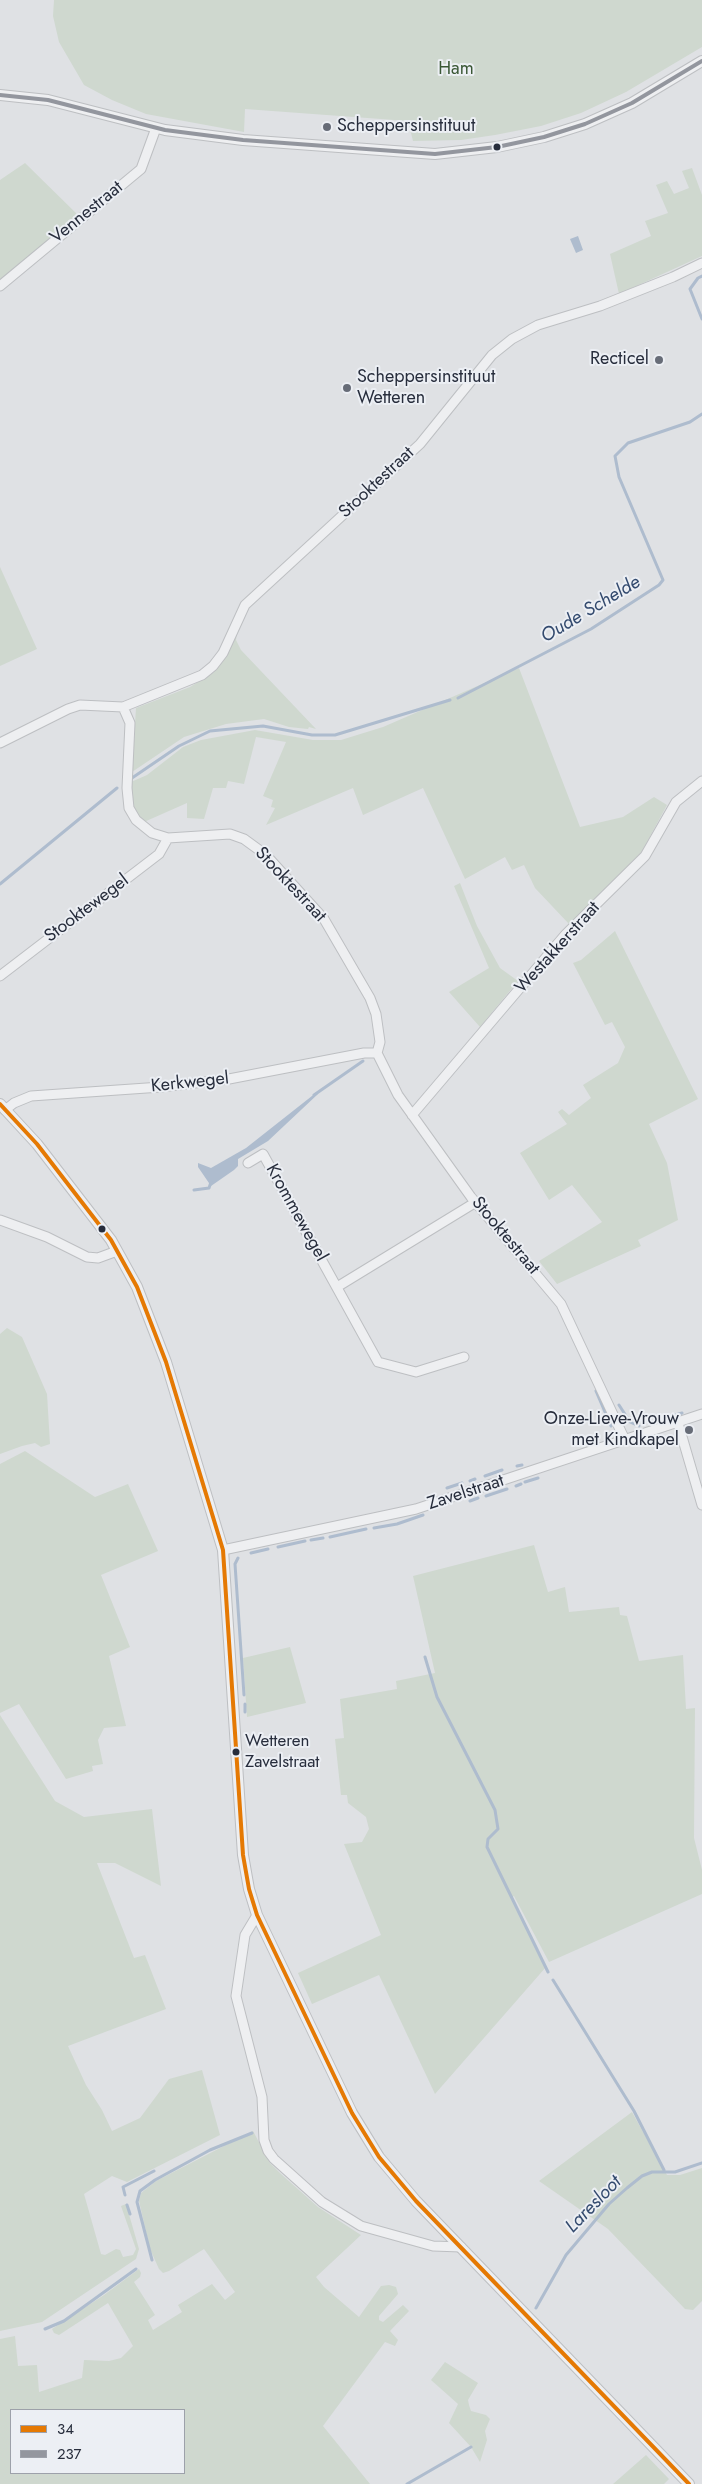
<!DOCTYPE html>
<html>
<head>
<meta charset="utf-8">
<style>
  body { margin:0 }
  #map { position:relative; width:702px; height:2484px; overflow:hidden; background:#dfe1e4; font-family:Jost,sans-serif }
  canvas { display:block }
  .legend { position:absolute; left:10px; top:2409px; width:175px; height:65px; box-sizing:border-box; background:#eceff4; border:1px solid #9da1aa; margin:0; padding:6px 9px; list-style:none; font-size:15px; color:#272d3c }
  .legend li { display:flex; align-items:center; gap:10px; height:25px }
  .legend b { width:25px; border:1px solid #9da1aa }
</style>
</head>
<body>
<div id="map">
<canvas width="702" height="2484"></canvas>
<ul class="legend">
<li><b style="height:6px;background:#e57903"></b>34</li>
<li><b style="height:6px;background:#93969e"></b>237</li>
</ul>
</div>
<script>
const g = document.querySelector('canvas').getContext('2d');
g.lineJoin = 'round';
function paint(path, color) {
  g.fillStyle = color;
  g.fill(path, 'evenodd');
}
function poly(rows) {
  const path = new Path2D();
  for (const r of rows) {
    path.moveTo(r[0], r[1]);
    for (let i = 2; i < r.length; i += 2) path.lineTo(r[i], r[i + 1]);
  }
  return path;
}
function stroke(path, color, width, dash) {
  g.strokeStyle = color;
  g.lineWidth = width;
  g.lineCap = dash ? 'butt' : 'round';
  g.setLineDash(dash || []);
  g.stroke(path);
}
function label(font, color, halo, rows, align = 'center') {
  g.font = font + ' Jost,sans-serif';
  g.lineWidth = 4;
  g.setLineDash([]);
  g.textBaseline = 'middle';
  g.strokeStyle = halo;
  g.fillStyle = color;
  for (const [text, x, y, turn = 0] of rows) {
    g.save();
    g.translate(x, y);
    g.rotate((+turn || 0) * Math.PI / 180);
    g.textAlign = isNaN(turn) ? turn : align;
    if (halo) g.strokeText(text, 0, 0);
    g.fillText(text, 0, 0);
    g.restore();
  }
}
paint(poly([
  [54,0,702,0,702,47,626,92,581,113,541,126,495,135,461,140,413,141,408,121,245,109,244,132,146,114,112,100,84,85,59,42,53,16],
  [25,163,79,216,0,281,0,180],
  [692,168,702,195,702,256,619,294,610,254,651,236,645,221,668,213,656,185,667,181,674,194,689,188,682,171],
  [0,567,37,649,0,666],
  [237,633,236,640,241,650,316,729,309,727,308,729,289,727,264,719,226,724,184,737,132,772,136,708,190,687,214,672,230,649],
  [519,668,580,827,623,817,654,797,667,805,641,853,569,924,535,888,524,865,512,870,505,857,465,879,423,788,363,815,353,788,266,825,275,808,271,807,273,800,263,796,286,742,256,737,244,784,228,781,226,788,213,788,204,819,187,818,187,803,144,822,135,811,131,803,131,782,147,775,183,747,201,740,255,730,313,740,341,740,383,727],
  [460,883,477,926,500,968,518,981,480,1027,449,992,489,968,454,886],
  [615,931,698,1099,649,1124,667,1163,678,1220,638,1240,641,1246,557,1284,539,1261,602,1222,572,1185,549,1200,520,1153,567,1124,558,1112,562,1109,569,1115,591,1098,583,1085,618,1063,625,1047,612,1022,605,1025,573,963,581,960],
  [7,1328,22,1337,47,1394,50,1444,41,1447,35,1443,22,1446,0,1454,0,1334],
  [25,1451,95,1497,128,1484,158,1551,101,1575,130,1647,109,1656,126,1726,104,1728,98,1740,103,1764,92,1766,93,1771,66,1779,19,1704,0,1713,0,1464],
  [534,1545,548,1592,565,1587,569,1612,619,1607,620,1615,627,1616,639,1661,683,1655,686,1709,695,1708,694,1838,702,1870,702,1894,549,1962,514,1896,511,1898,546,1967,435,2094,379,1975,312,2004,298,1973,381,1935,344,1844,362,1842,369,1829,366,1817,348,1803,347,1795,341,1795,335,1739,344,1738,340,1699,397,1689,396,1681,435,1673,413,1576],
  [290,1647,306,1703,247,1717,243,1658],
  [0,1715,55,1801,84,1817,152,1809,161,1886,115,1863,97,1863,134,1958,145,1955,166,2009,68,2046,86,2085,102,2110,112,2131,140,2118,169,2079,202,2070,220,2135,127,2182,112,2176,84,2194,101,2254,105,2255,116,2249,120,2250,123,2257,133,2255,136,2249,121,2206,126,2204,139,2249,136,2259,42,2322,0,2331],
  [632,2112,667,2175,680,2175,702,2168,702,2301,693,2310,685,2309,608,2229,539,2181],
  [253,2131,270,2163,281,2174,318,2207,361,2235,316,2277,324,2287,359,2317,381,2286,389,2285,396,2287,398,2294,379,2316,379,2320,383,2322,403,2305,409,2311,390,2331,398,2340,395,2346,385,2342,323,2426,370,2484,0,2484,0,2339,15,2336,18,2366,37,2365,39,2392,82,2378,84,2360,109,2361,121,2358,133,2346,108,2303,59,2335,54,2333,52,2329,104,2295,139,2269,141,2273,140,2277,134,2282,155,2315,148,2320,153,2330,182,2312,178,2305,212,2284,225,2300,235,2292,204,2249,169,2271,163,2273,159,2269,150,2249,139,2201,141,2193,156,2181],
  [11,2410,184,2410,184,2473,11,2473],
  [445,2362,478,2383,468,2400,469,2405,471,2411,486,2415,490,2419,485,2431,487,2440,480,2462,471,2447,449,2423,458,2404,431,2380],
  [646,2455,669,2479,664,2484,613,2484]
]), '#cfd8cf');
paint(poly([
  [578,236,583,250,576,253,570,239],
  [317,1092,318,1094,268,1141,238,1159,238,1166,234,1170,211,1186,198,1167,198,1163,211,1168,246,1148]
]), '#aebcce');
stroke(poly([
  [702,276,698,278,690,289,702,319],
  [458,698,591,629,659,585,663,580,619,477,615,456,628,443,690,422,702,414],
  [132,778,179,746,210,731,263,726,312,735,335,735,450,700],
  [0,884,117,788],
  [314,1095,363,1061],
  [194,1190,209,1188,211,1182],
  [596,1391,611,1426],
  [619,1405,630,1422,639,1426],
  [651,1423,682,1413],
  [517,1466,522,1465],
  [485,1476,502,1470],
  [470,1481,475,1479],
  [525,1482,538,1478],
  [516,1486,521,1484],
  [447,1488,462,1483],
  [486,1496,507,1489],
  [470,1501,478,1498],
  [374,1528,397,1524,423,1515],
  [330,1537,366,1529],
  [311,1540,323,1538],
  [278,1547,305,1541],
  [251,1553,268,1549],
  [238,1558,235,1564,244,1695],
  [425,1657,437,1697,495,1810,498,1829,488,1839,487,1847,548,1972],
  [245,1704,245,1712],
  [553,1980,634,2111,664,2170],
  [125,2195,123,2187,154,2171],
  [127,2205,130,2214],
  [152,2260,137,2202,140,2191,155,2180,210,2150,252,2133],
  [536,2308,566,2255,609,2204,627,2188,642,2176,652,2172,675,2172,702,2163],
  [45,2329,64,2321,136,2269],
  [407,2484,471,2447]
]), '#aebcce', 3);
const minor = poly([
  [0,286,141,169,156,128],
  [123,707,130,723,127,788,129,808,136,820,152,833,168,838,230,834,244,839,266,855,324,919,370,998,376,1014,380,1042,377,1053,398,1095,471,1197,561,1304,625,1440],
  [0,743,68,709,80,705,123,707,202,675,213,666,223,653,245,605,420,444,492,355,512,339,538,325,600,306,673,277,702,263],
  [0,976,159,854,168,838],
  [5,1110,14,1103,31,1096,161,1087,229,1079,364,1053,377,1053],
  [412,1115,565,935,645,856,676,802,702,781],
  [248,1163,263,1154,378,1362,416,1372,464,1357],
  [0,1220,47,1237,87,1257,98,1258,117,1251],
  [337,1287,476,1202],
  [678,1423,702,1505],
  [223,1550,416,1509,702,1414],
  [257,1915,245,1935,236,1996,262,2097,264,2140,268,2151,274,2159,322,2202,361,2226,433,2246,461,2247]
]);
const tertiary = poly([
  [0,95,48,100,165,130,243,140,435,154,497,147,544,137,585,124,632,103,702,61],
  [0,1104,37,1144,111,1240,137,1287,166,1362,223,1550,243,1855,249,1889,257,1915,352,2113,379,2157,416,2201,689,2484]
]);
stroke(minor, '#bdbfc2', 11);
stroke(tertiary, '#bdbfc2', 12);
stroke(minor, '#eeeff1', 9);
stroke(tertiary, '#eeeff1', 10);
stroke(poly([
  [0,1104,37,1144,111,1240,137,1287,166,1362,223,1550,243,1855,249,1889,257,1915,352,2113,379,2157,416,2201,689,2484]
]), '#e57903', 4);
stroke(poly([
  [0,95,48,100,165,130,243,140,435,154,497,147,544,137,585,124,632,103,702,61]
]), '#93969e', 4);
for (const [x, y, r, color] of [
  [327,127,5,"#676c77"],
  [497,147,4.5,"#272d3c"],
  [659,360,5,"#676c77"],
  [347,388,5,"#676c77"],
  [102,1229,4.5,"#272d3c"],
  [689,1430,5,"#676c77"],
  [236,1752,4.5,"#272d3c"]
]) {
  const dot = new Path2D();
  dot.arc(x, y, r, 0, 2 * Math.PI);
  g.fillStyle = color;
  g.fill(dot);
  stroke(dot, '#eceff4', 2);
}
label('17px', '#272d3c', '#eceff4', [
  ["Wetteren",245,1742],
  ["Zavelstraat",245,1763]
], 'left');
label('18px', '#3a5735', '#eceff4', [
  ["Ham",456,70]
]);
label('18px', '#272d3c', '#eceff4', [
  ["Scheppersinstituut",337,127],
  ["Recticel",649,360,"right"],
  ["Scheppersinstituut",357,378],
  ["Wetteren",357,399],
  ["Onze-Lieve-Vrouw",679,1420,"right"],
  ["met Kindkapel",679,1441,"right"]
], 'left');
label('18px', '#272d3c', '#eceff4', [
  ["Vennestraat",87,213,-39],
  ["Stooktestraat",377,483,-43],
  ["Stooktestraat",290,885,47],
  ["Stooktewegel",87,909,-37],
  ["Westakkerstraat",558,948,-48],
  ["Kerkwegel",190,1083,-6],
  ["Krommewegel",296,1213,61],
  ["Stooktestraat",505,1236,50],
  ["Zavelstraat",466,1493,-18]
]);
label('italic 19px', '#334a6e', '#eceff4', [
  ["Oude Schelde",591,610,-31],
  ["Laresloot",594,2205,-46]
]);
</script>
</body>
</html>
